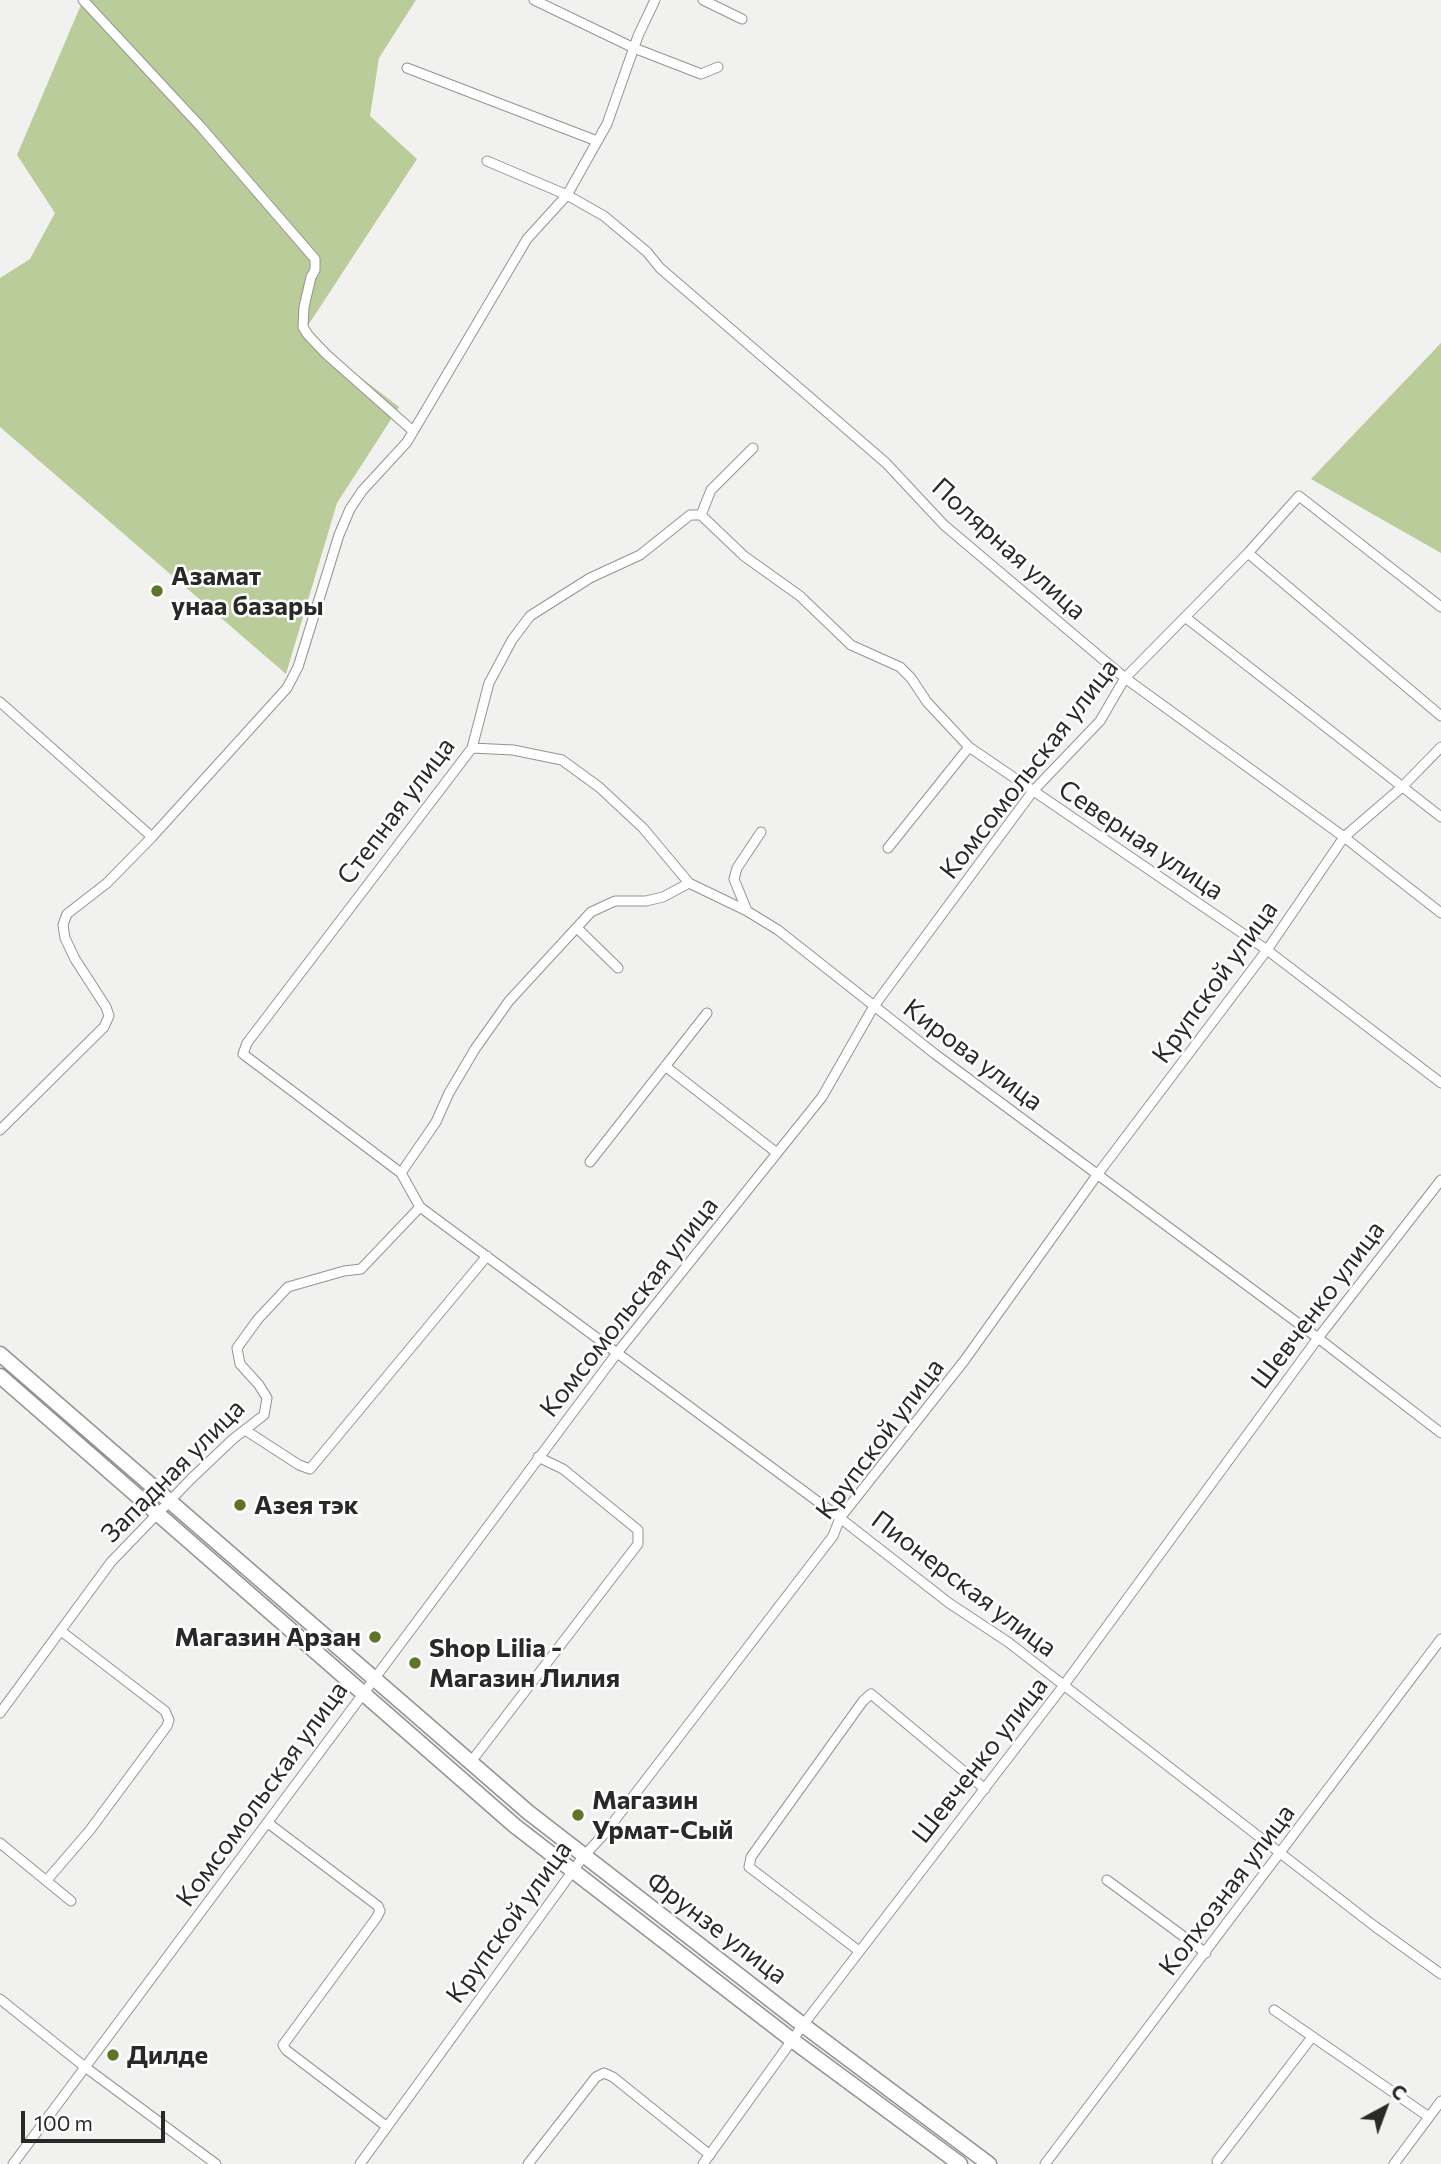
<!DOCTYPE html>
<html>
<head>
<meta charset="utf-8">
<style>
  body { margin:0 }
  #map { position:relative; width:1441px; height:2164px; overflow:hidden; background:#f1f2ef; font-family:Commissioner,sans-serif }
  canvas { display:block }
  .north { position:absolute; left:1350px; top:2073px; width:70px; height:70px; -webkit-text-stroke:5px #fff; paint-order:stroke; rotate:41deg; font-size:19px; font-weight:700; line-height:28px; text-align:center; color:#292a28 }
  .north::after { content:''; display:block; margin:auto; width:24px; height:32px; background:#292a28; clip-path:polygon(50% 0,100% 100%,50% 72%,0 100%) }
  .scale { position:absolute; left:21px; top:2111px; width:144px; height:32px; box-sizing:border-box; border:4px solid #292a28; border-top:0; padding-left:9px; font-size:21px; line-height:24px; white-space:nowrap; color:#292a28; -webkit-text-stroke:5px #fff; paint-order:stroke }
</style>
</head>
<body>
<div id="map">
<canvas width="1441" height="2164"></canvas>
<div class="north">С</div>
<div class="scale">100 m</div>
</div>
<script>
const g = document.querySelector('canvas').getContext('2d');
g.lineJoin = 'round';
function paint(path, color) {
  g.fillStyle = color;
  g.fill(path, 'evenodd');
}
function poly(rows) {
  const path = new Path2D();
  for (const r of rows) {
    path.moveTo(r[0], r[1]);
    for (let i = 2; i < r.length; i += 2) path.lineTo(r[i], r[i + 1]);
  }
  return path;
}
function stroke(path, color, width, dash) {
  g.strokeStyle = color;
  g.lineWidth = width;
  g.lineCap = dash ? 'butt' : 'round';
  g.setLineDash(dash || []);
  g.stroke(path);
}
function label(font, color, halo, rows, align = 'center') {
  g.font = font + ' Commissioner,sans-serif';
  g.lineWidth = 5;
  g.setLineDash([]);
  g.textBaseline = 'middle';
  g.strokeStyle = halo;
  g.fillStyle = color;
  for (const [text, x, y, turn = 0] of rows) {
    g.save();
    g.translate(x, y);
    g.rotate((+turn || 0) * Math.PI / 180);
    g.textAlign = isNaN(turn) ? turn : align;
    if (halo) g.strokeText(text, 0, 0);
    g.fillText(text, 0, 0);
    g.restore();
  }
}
paint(poly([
  [83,0,416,0,379,58,370,116,417,159,303,333,399,407,337,503,286,674,0,427,0,278,30,259,55,213,17,155],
  [1441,343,1441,553,1311,479]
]), '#b9cc9a');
const street = poly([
  [83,0,201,127,315,259,315,270,311,277,304,307,303,327,308,335,326,354,413,431],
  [534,0,634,48,701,74,718,67],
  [703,0,742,19],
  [407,68,597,141],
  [487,161,567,195,604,216,647,252,660,268,886,463,944,525,1125,678,1344,837,1441,913],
  [701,515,690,515,640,555,590,578,530,616,512,640,489,683,472,748,247,1043,243,1054,401,1173,420,1207,840,1518,949,1603,1008,1642,1373,1925,1441,1974],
  [701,515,744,556,800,596,851,645,900,667,911,678,927,702,969,747,1267,950,1441,1083],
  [701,515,711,490,753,448],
  [1248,553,1441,716],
  [1185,617,1441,817],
  [0,702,152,837],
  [472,748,513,750,562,760,599,787,643,828,689,883,747,911,778,930,935,1054,1318,1338,1441,1433],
  [888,848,969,747],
  [747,911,734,879,737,868,761,832],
  [577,928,618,968],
  [665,1066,777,1153],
  [0,1130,104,1027,109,1016,106,1007,75,959,65,938,63,925,67,914,107,883,152,837,287,688,298,667,339,535,350,509,362,491,407,442,527,239,567,195,607,124,638,36,655,0],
  [590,1162,707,1013],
  [401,1173,436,1122,449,1093,475,1049,509,1001,591,912,615,901,646,901,663,897,689,883],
  [245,1430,299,1465,310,1469,487,1256],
  [0,1713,111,1562,191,1479,233,1439,264,1415,267,1398,259,1385,240,1364,237,1348,258,1319,288,1287,344,1271,361,1269,420,1207],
  [470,1763,638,1544,638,1530,563,1469,538,1457],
  [268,1823,378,1906,380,1911,377,1917,283,2045,286,2050,386,2126],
  [0,1843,71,1901],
  [47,1880,90,1830,167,1726,169,1720,165,1711,61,1631],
  [1107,1880,1206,1953],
  [859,1951,749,1867,751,1857,863,1701,871,1694,985,1789],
  [0,1999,85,2067,216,2164],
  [1274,2010,1429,2117],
  [1217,2161,1312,2037],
  [13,2164,617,1353,822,1097,874,1006,1033,791,1100,721,1125,678,1248,553,1299,496,1441,607],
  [360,2164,583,1857,605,1833,833,1536,840,1518,964,1361,1097,1175,1267,950,1344,837,1402,787,1441,747],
  [528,2164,596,2077,604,2073,613,2077,710,2155],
  [703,2164,803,2025,1064,1685,1318,1338,1441,1180],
  [1045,2164,1441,1639],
  [1394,2164,1441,2101]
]);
const primary = poly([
  [0,1354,528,1812,803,2025,989,2164],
  [0,1376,515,1826,792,2040,960,2164]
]);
stroke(street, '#939491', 11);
stroke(primary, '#939491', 17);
stroke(street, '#fff', 9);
stroke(primary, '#fff', 14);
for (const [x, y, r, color] of [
  [157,591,7,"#5d7527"],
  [240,1505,7,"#5d7527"],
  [375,1637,7,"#5d7527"],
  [415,1663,7,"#5d7527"],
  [578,1815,7,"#5d7527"],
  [113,2055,7,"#5d7527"]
]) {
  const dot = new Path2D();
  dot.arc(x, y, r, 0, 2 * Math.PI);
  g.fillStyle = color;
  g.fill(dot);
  stroke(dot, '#fff', 2.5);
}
label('26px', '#292a28', '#fff', [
  ["Полярная улица",1009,549,42],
  ["Комсомольская улица",1029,769,-52],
  ["Степная улица",396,811,-53],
  ["Северная улица",1141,840,34],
  ["Крупской улица",1215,982,-54],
  ["Кирова улица",973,1055,37],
  ["Шевченко улица",1318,1305,-53],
  ["Комсомольская улица",629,1307,-52],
  ["Крупской улица",880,1439,-53],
  ["Западная улица",173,1471,-45],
  ["Пионерская улица",964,1584,37],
  ["Шевченко улица",980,1760,-52],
  ["Комсомольская улица",262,1794,-54],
  ["Колхозная улица",1227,1890,-53],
  ["Крупской улица",509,1922,-54],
  ["Фрунзе улица",717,1928,37]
]);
label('bold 26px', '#292a28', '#fff', [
  ["Азамат",171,576],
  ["унаа базары",171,606],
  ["Азея тэк",254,1505],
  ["Магазин Арзан",361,1637,"right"],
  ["Shop Lilia -",429,1648],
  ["Магазин Лилия",429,1678],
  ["Магазин",592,1800],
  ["Урмат-Сый",592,1830],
  ["Дилде",127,2055]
], 'left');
</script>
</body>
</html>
